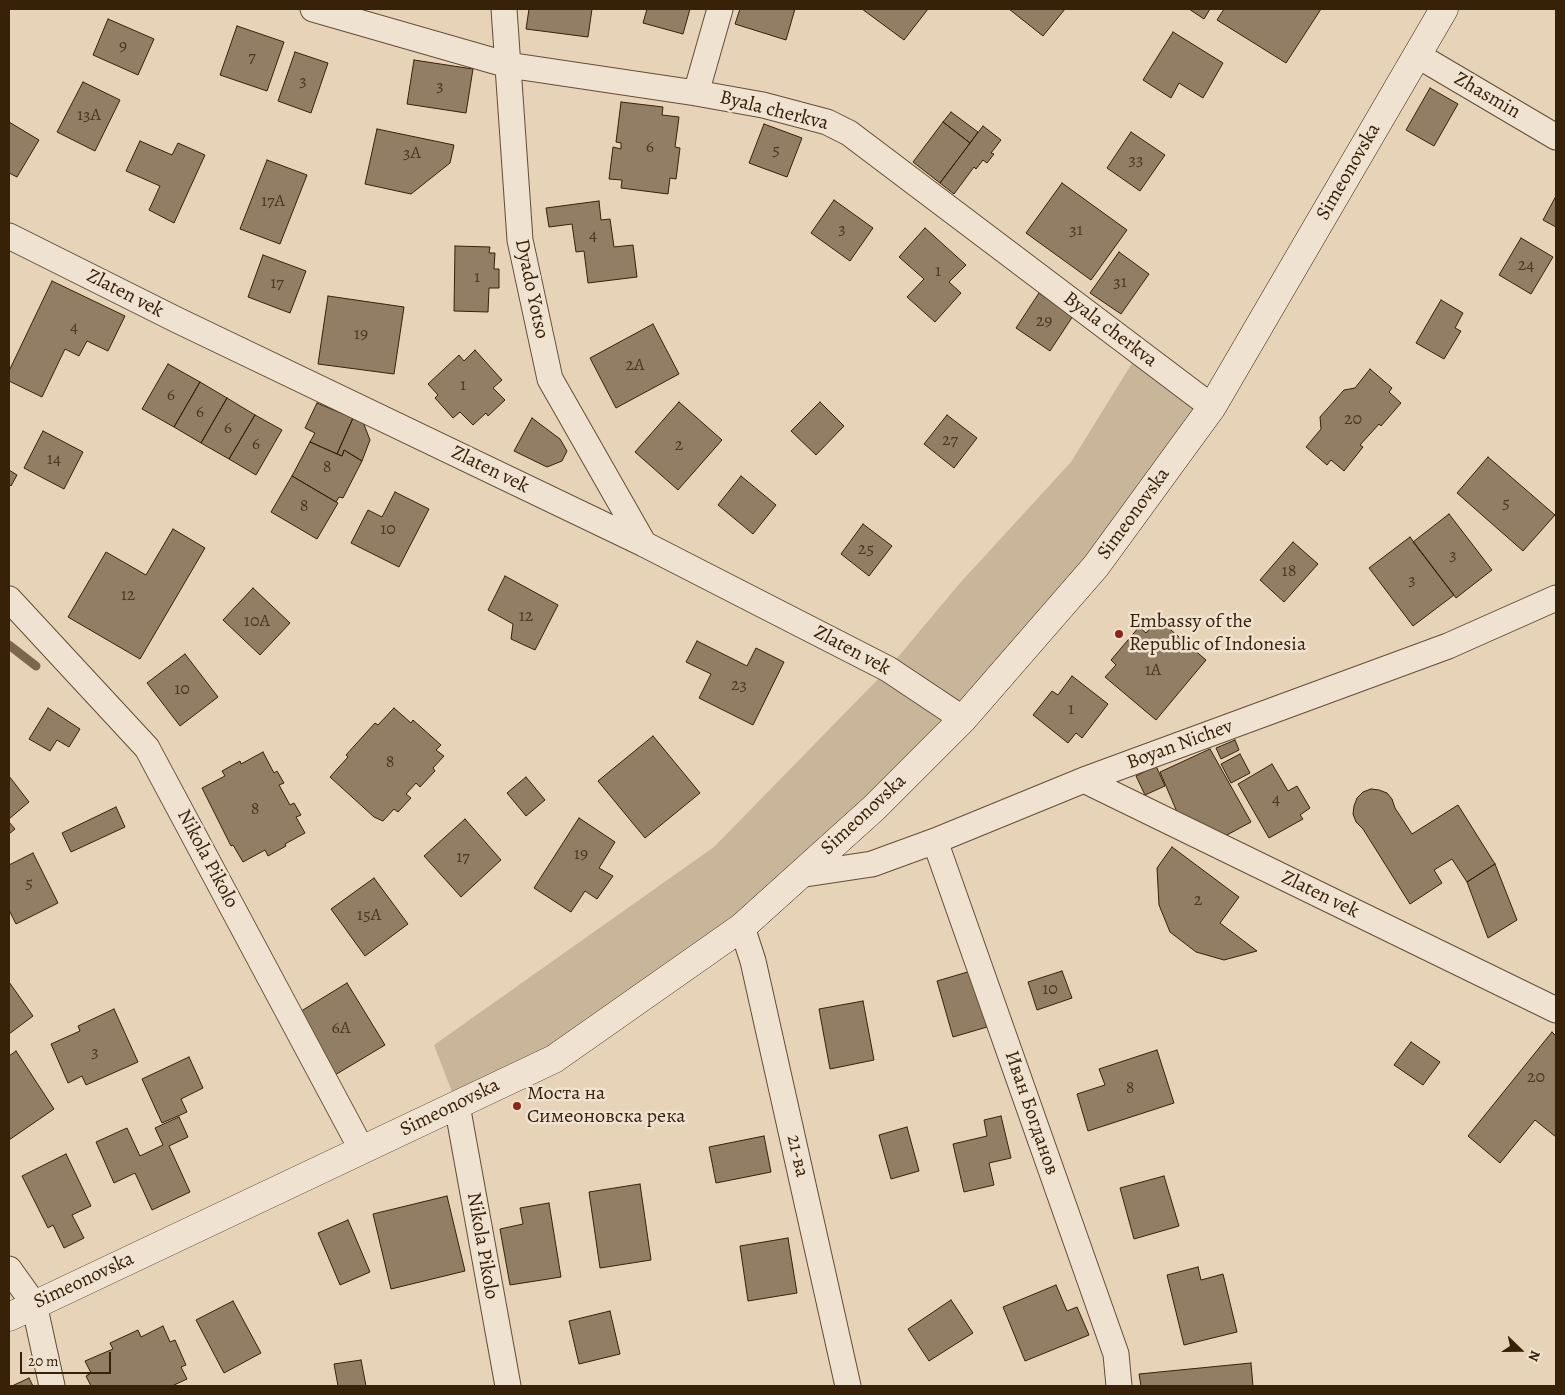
<!DOCTYPE html>
<html>
<head>
<meta charset="utf-8">
<style>
  body { margin:0 }
  #map { position:relative; width:1565px; height:1395px; overflow:hidden; background:#e6d3b8; font-family:Alegreya,serif }
  canvas { display:block }
  .frame { position:absolute; inset:0; border:10px solid #372108; pointer-events:none }
  .north { position:absolute; left:1495px; top:1325px; width:50px; height:50px; -webkit-text-stroke:4px #efe2d1; paint-order:stroke; rotate:112deg; font-size:14px; font-weight:700; line-height:20px; text-align:center; color:#372108 }
  .north::after { content:''; display:block; margin:auto; width:18px; height:22px; background:#372108; clip-path:polygon(50% 0,100% 100%,50% 72%,0 100%) }
  .scale { position:absolute; left:20px; top:1352px; width:91px; height:22px; box-sizing:border-box; border:2px solid #372108; border-top:0; padding-left:6px; font-size:15px; line-height:18px; white-space:nowrap; color:#372108; -webkit-text-stroke:4px #efe2d1; paint-order:stroke }
</style>
</head>
<body>
<div id="map">
<canvas width="1565" height="1395"></canvas>
<div class="frame"></div>
<div class="north">N</div>
<div class="scale">20 m</div>
</div>
<script>
const g = document.querySelector('canvas').getContext('2d');
g.lineJoin = 'round';
function paint(path, color) {
  g.fillStyle = color;
  g.fill(path, 'evenodd');
}
function poly(rows) {
  const path = new Path2D();
  for (const r of rows) {
    path.moveTo(r[0], r[1]);
    for (let i = 2; i < r.length; i += 2) path.lineTo(r[i], r[i + 1]);
  }
  return path;
}
function stroke(path, color, width, dash) {
  g.strokeStyle = color;
  g.lineWidth = width;
  g.lineCap = dash ? 'butt' : 'round';
  g.setLineDash(dash || []);
  g.stroke(path);
}
function label(font, color, halo, rows, align = 'center') {
  g.font = font + ' Alegreya,serif';
  g.lineWidth = 5;
  g.setLineDash([]);
  g.textBaseline = 'middle';
  g.strokeStyle = halo;
  g.fillStyle = color;
  for (const [text, x, y, turn = 0] of rows) {
    g.save();
    g.translate(x, y);
    g.rotate((+turn || 0) * Math.PI / 180);
    g.textAlign = isNaN(turn) ? turn : align;
    if (halo) g.strokeText(text, 0, 0);
    g.fillText(text, 0, 0);
    g.restore();
  }
}
paint(poly([
  [1139,352,1212,407,1096,566,742,927,457,1105,434,1045,714,847,888,669,960,583,1071,462]
]), '#c8b59a');
stroke(poly([
  [9,645,36,666]
]), '#7c674e', 9);
const building = poly([
  [529,9,592,9,588,37,526,29,529,9],
  [647,9,690,9,683,34,643,23,647,9],
  [740,9,795,9,786,40,735,24,740,9],
  [862,9,928,9,904,40,862,9],
  [1009,9,1065,9,1043,36,1009,9],
  [1189,9,1210,9,1204,19,1189,9],
  [1224,9,1321,9,1286,63,1217,20,1224,9],
  [108,19,154,39,138,75,93,55,108,19],
  [237,26,284,42,267,91,220,75,237,26],
  [1173,32,1223,63,1203,98,1179,83,1171,98,1143,80,1173,32],
  [295,52,328,63,311,113,278,101,295,52],
  [414,60,473,69,466,113,407,104,414,60],
  [83,82,120,100,95,151,57,132,83,82],
  [1430,88,1458,104,1434,146,1406,130,1430,88],
  [621,102,663,107,662,115,679,117,675,147,680,148,676,179,670,178,668,194,621,188,622,180,609,179,613,147,621,149,621,143,616,142,621,102],
  [951,112,978,132,970,143,943,122,951,112],
  [9,122,39,140,17,177,9,173,9,122],
  [943,122,970,143,940,183,913,162,943,122],
  [764,124,802,138,787,177,749,163,764,124],
  [983,126,1001,140,991,153,994,154,987,163,983,160,976,169,974,167,954,194,940,183,983,126],
  [377,129,454,145,450,163,411,194,365,184,377,129],
  [1131,132,1165,155,1140,191,1107,168,1131,132],
  [140,141,172,155,178,143,205,155,174,223,149,210,160,186,126,171,140,141],
  [267,160,307,175,280,244,240,229,267,160],
  [1062,183,1127,230,1091,280,1026,233,1062,183],
  [1556,196,1556,227,1543,220,1556,196],
  [834,200,873,228,850,261,811,233,834,200],
  [599,201,601,220,610,219,614,247,633,245,637,277,588,283,584,251,576,252,572,224,549,227,546,208,599,201],
  [925,228,966,265,949,282,961,293,935,322,907,297,924,279,899,257,925,228],
  [1521,238,1553,257,1531,294,1499,275,1521,238],
  [455,246,490,247,489,253,495,253,494,269,499,269,499,288,489,288,488,312,454,311,455,246],
  [1119,252,1149,274,1121,314,1090,293,1119,252],
  [263,255,306,271,290,313,248,297,263,255],
  [52,281,125,316,108,351,87,341,79,356,65,349,42,397,9,381,9,371,52,281],
  [1039,293,1073,316,1050,351,1016,328,1039,293],
  [328,296,404,307,394,374,318,364,328,296],
  [1441,300,1463,313,1455,328,1461,331,1444,359,1416,343,1441,300],
  [653,324,679,374,616,408,590,358,653,324],
  [475,350,502,380,493,388,505,400,488,416,486,413,473,425,460,412,453,418,435,398,438,395,428,384,459,355,464,361,475,350],
  [168,364,200,382,174,427,142,409,168,364],
  [1370,369,1392,388,1389,392,1401,403,1381,426,1379,424,1360,445,1363,447,1344,471,1331,460,1327,465,1306,447,1321,429,1320,417,1344,390,1355,388,1370,369],
  [200,382,227,398,201,443,174,427,200,382],
  [227,398,255,415,229,459,201,443,227,398],
  [679,402,722,440,678,490,635,452,679,402],
  [820,402,844,426,816,455,791,431,820,402],
  [317,403,353,418,337,454,310,442,315,433,305,428,317,403],
  [255,415,282,430,256,475,229,459,255,415],
  [947,415,977,438,954,468,924,444,947,415],
  [353,418,363,422,370,440,362,461,344,450,342,456,337,454,353,418],
  [532,418,560,439,567,451,562,461,547,467,514,451,532,418],
  [43,431,83,452,64,489,24,468,43,431],
  [310,442,342,456,344,450,362,461,343,498,339,497,336,502,292,476,310,442],
  [1488,457,1555,515,1523,551,1457,493,1488,457],
  [9,470,17,475,11,486,9,484,9,470],
  [292,476,338,503,317,539,271,512,292,476],
  [741,476,776,505,753,534,718,505,741,476],
  [395,492,429,509,399,567,351,543,368,510,382,517,395,492],
  [1449,514,1492,570,1456,598,1413,542,1449,514],
  [863,524,892,546,869,576,841,554,863,524],
  [173,529,205,548,140,659,68,617,106,552,146,575,173,529],
  [1410,537,1454,595,1413,626,1369,568,1410,537],
  [1293,542,1318,564,1284,602,1260,580,1293,542],
  [505,576,558,605,535,650,511,639,513,624,488,610,505,576],
  [253,588,290,623,260,655,223,620,253,588],
  [1158,619,1206,660,1156,720,1105,677,1116,665,1111,660,1139,627,1146,633,1158,619],
  [697,641,747,666,756,648,784,662,753,725,699,698,711,674,686,662,697,641],
  [185,654,218,697,180,726,147,683,185,654],
  [1072,676,1108,704,1082,738,1076,733,1068,743,1033,715,1052,691,1058,695,1072,676],
  [48,708,80,729,69,747,57,740,50,751,29,739,48,708],
  [394,708,411,723,413,720,441,745,436,750,444,756,433,768,435,771,420,787,416,783,406,794,411,798,398,812,394,809,383,821,374,817,330,777,348,757,346,755,375,723,378,725,394,708],
  [653,736,700,793,645,838,598,781,653,736],
  [1235,740,1239,750,1221,759,1216,748,1235,740],
  [1210,749,1251,822,1214,842,1177,812,1160,772,1210,749],
  [263,752,274,773,277,771,284,783,279,785,290,805,294,803,301,815,296,817,305,833,285,844,286,846,268,856,265,850,243,862,233,845,231,846,202,788,225,776,222,771,240,761,241,764,263,752],
  [1240,754,1250,773,1231,783,1221,764,1240,754],
  [1272,764,1288,791,1297,786,1310,808,1300,815,1303,819,1269,838,1238,784,1272,764],
  [1156,766,1165,786,1145,795,1136,776,1156,766],
  [9,776,29,802,9,819,9,776],
  [526,777,545,800,526,816,507,793,526,777],
  [1371,789,1379,790,1387,793,1392,799,1395,808,1412,834,1458,805,1495,864,1467,882,1452,859,1434,870,1442,883,1410,904,1363,829,1356,822,1353,814,1354,806,1357,798,1363,792,1371,789],
  [116,807,125,827,71,852,62,833,116,807],
  [579,818,615,842,599,868,613,876,597,899,585,891,571,912,534,888,579,818],
  [465,819,501,860,461,897,424,856,465,819],
  [9,822,15,829,9,834,9,822],
  [1172,847,1239,897,1220,923,1257,951,1224,960,1196,952,1170,932,1159,905,1157,868,1172,847],
  [33,853,58,903,16,924,9,910,9,865,33,853],
  [1495,864,1517,920,1488,938,1467,882,1495,864],
  [374,878,408,924,365,956,331,909,374,878],
  [971,971,987,1027,953,1037,937,981,971,971],
  [1062,971,1072,998,1037,1010,1028,982,1062,971],
  [9,982,33,1016,9,1034,9,982],
  [347,983,385,1045,335,1075,298,1013,347,983],
  [863,1001,874,1060,830,1069,819,1009,863,1001],
  [114,1009,138,1062,86,1085,82,1076,68,1083,51,1044,80,1031,78,1026,114,1009],
  [1552,1032,1556,1036,1556,1137,1535,1120,1500,1163,1468,1136,1552,1032],
  [1411,1042,1440,1062,1423,1085,1394,1065,1411,1042],
  [1157,1050,1174,1103,1088,1131,1077,1094,1105,1085,1099,1069,1157,1050],
  [16,1051,54,1109,9,1140,9,1056,16,1051],
  [189,1057,203,1088,181,1099,187,1112,162,1123,142,1079,189,1057],
  [1001,1116,1011,1158,989,1163,994,1185,964,1192,953,1144,987,1136,984,1120,1001,1116],
  [179,1117,188,1137,169,1146,190,1192,152,1210,135,1173,114,1183,96,1142,127,1128,140,1156,163,1145,155,1128,179,1117],
  [907,1127,919,1171,891,1179,879,1135,907,1127],
  [764,1136,771,1172,716,1183,709,1147,764,1136],
  [66,1154,91,1206,72,1215,84,1238,64,1248,53,1225,48,1228,22,1176,66,1154],
  [1164,1176,1179,1226,1134,1239,1120,1188,1164,1176],
  [640,1184,651,1260,600,1268,589,1192,640,1184],
  [447,1196,465,1271,391,1289,373,1214,447,1196],
  [549,1203,561,1277,510,1285,500,1229,523,1224,520,1208,549,1203],
  [348,1220,370,1272,340,1285,318,1233,348,1220],
  [788,1238,797,1293,748,1301,740,1246,788,1238],
  [1198,1267,1201,1280,1223,1274,1237,1332,1184,1345,1167,1275,1198,1267],
  [1056,1285,1067,1311,1077,1307,1089,1335,1025,1361,1003,1307,1056,1285],
  [951,1300,973,1333,929,1361,908,1329,951,1300],
  [233,1301,261,1353,224,1373,196,1320,233,1301],
  [610,1311,620,1354,579,1364,569,1321,610,1311],
  [163,1326,170,1342,175,1340,186,1365,181,1367,187,1379,172,1386,91,1386,86,1376,91,1373,85,1361,113,1349,110,1343,138,1330,141,1337,163,1326],
  [361,1360,366,1386,338,1386,334,1364,361,1360],
  [1251,1363,1253,1386,1141,1386,1139,1374,1251,1363],
  [29,1378,33,1386,12,1386,29,1378]
]);
paint(building, '#927e64');
stroke(building, '#372108', 1);
const street = poly([
  [313,9,508,65,696,93,763,105,827,122,849,133,1212,407],
  [504,9,520,240,550,379,644,544],
  [1417,55,1556,137],
  [696,93,720,9],
  [9,236,177,320,644,544,888,669,963,719],
  [9,599,147,748,362,1150],
  [1084,780,1556,1010],
  [935,841,1116,1354,1119,1386],
  [799,875,872,864,935,841,1084,780,1448,646,1556,598],
  [742,927,753,961,848,1386],
  [457,1105,508,1386],
  [9,1269,34,1304,52,1386]
]);
const secondary = poly([
  [9,1317,554,1059,742,927,874,808,963,719,1096,566,1212,407,1444,9]
]);
stroke(street, '#634e34', 27);
stroke(secondary, '#372108', 29);
stroke(street, '#efe2d1', 25);
stroke(secondary, '#efe2d1', 28);
for (const [x, y, r, color] of [
  [1119,634,5,"#8f2418"],
  [517,1106,5,"#8f2418"]
]) {
  const dot = new Path2D();
  dot.arc(x, y, r, 0, 2 * Math.PI);
  g.fillStyle = color;
  g.fill(dot);
  stroke(dot, '#efe2d1', 2);
}
label('18px', '#4e381f', null, [
  ["9",123,47],
  ["7",252,58],
  ["3",303,82],
  ["3",440,87],
  ["13А",89,116],
  ["6",650,148],
  ["5",776,151],
  ["3А",412,154],
  ["33",1136,161],
  ["17А",273,202],
  ["3",842,230],
  ["31",1076,231],
  ["4",593,236],
  ["24",1526,266],
  ["1",938,272],
  ["1",477,278],
  ["31",1120,283],
  ["17",277,284],
  ["29",1044,322],
  ["4",74,328],
  ["19",361,335],
  ["2А",635,366],
  ["1",463,386],
  ["6",171,396],
  ["6",200,413],
  ["20",1353,420],
  ["6",228,429],
  ["27",950,441],
  ["6",256,445],
  ["2",679,446],
  ["14",54,460],
  ["8",327,468],
  ["5",1506,504],
  ["8",304,507],
  ["10",388,530],
  ["25",866,550],
  ["3",1453,556],
  ["18",1289,572],
  ["3",1412,581],
  ["12",128,596],
  ["12",526,617],
  ["10А",257,622],
  ["1A",1153,671],
  ["23",739,686],
  ["10",182,690],
  ["1",1071,710],
  ["8",390,763],
  ["4",1276,800],
  ["8",255,810],
  ["19",581,855],
  ["17",463,858],
  ["5",29,884],
  ["2",1198,901],
  ["15А",369,916],
  ["10",1050,990],
  ["6А",341,1029],
  ["3",95,1053],
  ["20",1536,1078],
  ["8",1130,1089]
]);
label('20px', '#372108', '#efe2d1', [
  ["Zhasmin",1487,96,30],
  ["Byala cherkva",774,111,14],
  ["Simeonovska",1349,172,-60],
  ["Dyado Yotso",531,289,78],
  ["Zlaten vek",125,294,27],
  ["Byala cherkva",1110,330,37],
  ["Zlaten vek",490,470,26],
  ["Simeonovska",1134,514,-54],
  ["Zlaten vek",852,651,28],
  ["Boyan Nichev",1180,745,-20],
  ["Simeonovska",864,815,-43],
  ["Nikola Pikolo",207,859,62],
  ["Zlaten vek",1320,895,26],
  ["Simeonovska",450,1108,-26],
  ["Иван Богданов",1031,1113,71],
  ["21-ва",797,1156,77],
  ["Nikola Pikolo",482,1246,80],
  ["Simeonovska",84,1281,-25]
]);
label('20px', '#372108', '#efe2d1', [
  ["Embassy of the",1129,622],
  ["Republic of Indonesia",1129,645],
  ["Моста на",527,1094],
  ["Симеоновска река",527,1117]
], 'left');
</script>
</body>
</html>
